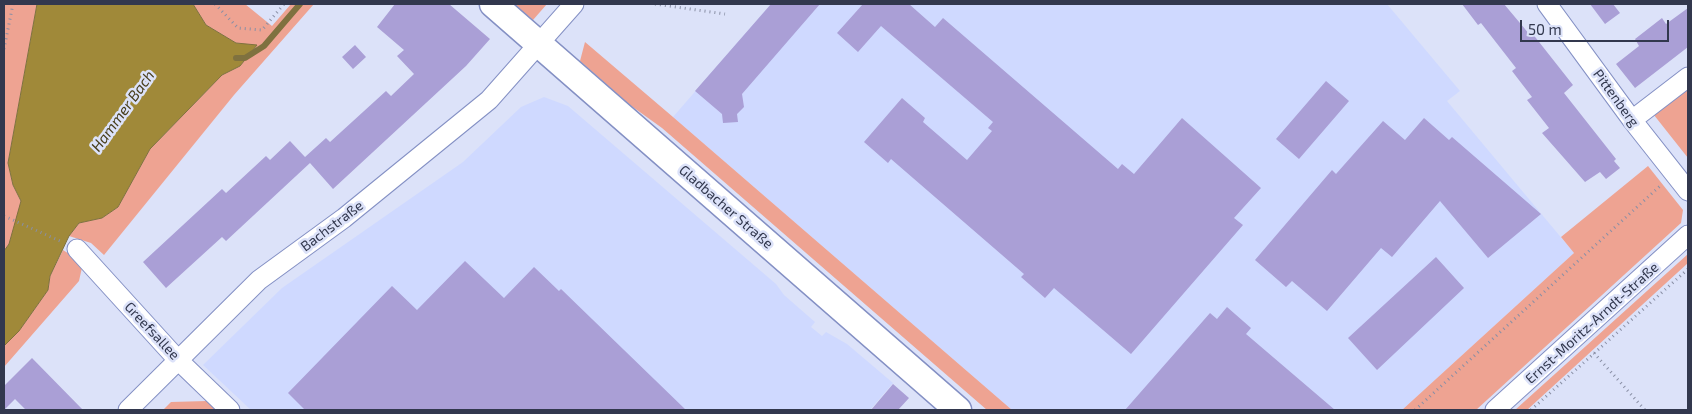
<!DOCTYPE html>
<html>
<head>
<meta charset="utf-8">
<style>
  body { margin:0 }
  #map { position:relative; width:1692px; height:414px; overflow:hidden; background:#dce2f9; font-family:"Exo 2",sans-serif }
  canvas { display:block }
  .frame { position:absolute; inset:0; border:5px solid #32384e; pointer-events:none }
  .scale { position:absolute; left:1520px; top:20px; width:149px; height:22px; box-sizing:border-box; border:2px solid #32384e; border-top:0; padding-left:6px; font-size:15px; line-height:18px; white-space:nowrap; color:#32384e; -webkit-text-stroke:4px #dce2f9; paint-order:stroke }
</style>
</head>
<body>
<div id="map">
<canvas width="1692" height="414"></canvas>
<div class="frame"></div>
<div class="scale">50 m</div>
</div>
<script>
const g = document.querySelector('canvas').getContext('2d');
g.lineJoin = 'round';
function paint(path, color) {
  g.fillStyle = color;
  g.fill(path, 'evenodd');
}
function poly(rows) {
  const path = new Path2D();
  for (const r of rows) {
    path.moveTo(r[0], r[1]);
    for (let i = 2; i < r.length; i += 2) path.lineTo(r[i], r[i + 1]);
  }
  return path;
}
function stroke(path, color, width, dash) {
  g.strokeStyle = color;
  g.lineWidth = width;
  g.lineCap = dash ? 'butt' : 'round';
  g.setLineDash(dash || []);
  g.stroke(path);
}
function label(font, color, halo, rows, align = 'center') {
  g.font = font + ' "Exo 2",sans-serif';
  g.lineWidth = 5;
  g.setLineDash([]);
  g.textBaseline = 'middle';
  g.strokeStyle = halo;
  g.fillStyle = color;
  for (const [text, x, y, turn = 0] of rows) {
    g.save();
    g.translate(x, y);
    g.rotate((+turn || 0) * Math.PI / 180);
    g.textAlign = isNaN(turn) ? turn : align;
    if (halo) g.strokeText(text, 0, 0);
    g.fillText(text, 0, 0);
    g.restore();
  }
}
paint(poly([
  [771,4,1387,4,1460,91,1447,101,1574,253,1402,410,1012,410,673,117],
  [544,97,568,106,776,284,784,295,815,322,811,327,822,336,826,332,847,344,893,383,870,410,251,410,203,365,282,288,463,162,521,107]
]), '#cfd9ff');
paint(poly([
  [4,4,37,4,8,163,13,185,21,201,20,209,9,244,4,251],
  [193,4,245,4,272,26,291,4,314,4,234,95,104,255,91,243,69,236,79,223,102,218,118,207,150,149,222,75,240,66,256,46,236,43,206,25],
  [514,4,547,4,533,20],
  [585,42,673,117,1012,410,987,410,662,128,630,105,580,61],
  [1688,81,1688,158,1650,110],
  [1648,166,1683,210,1681,223,1476,410,1402,410,1574,253,1561,237],
  [63,250,83,263,79,281,4,367,4,346,19,331,48,290,50,276],
  [1688,254,1688,263,1527,410,1515,410],
  [207,401,218,410,163,410,171,402]
]), '#eea392');
const water = poly([
  [37,4,193,4,206,25,236,43,257,45,240,66,222,75,150,149,118,207,102,218,79,223,69,236,50,276,48,290,19,331,4,346,4,251,9,244,21,201,13,185,8,163,37,4]
]);
paint(water, '#a08939');
stroke(water, '#7f713f', 1);
stroke(poly([
  [236,58,245,58,264,46,300,4]
]), '#7f713f', 6);
paint(poly([
  [395,4,449,4,490,39,466,66,333,189,310,163,226,241,222,237,166,288,143,262,222,189,226,193,266,156,270,160,290,141,305,157,326,138,330,142,386,91,391,96,414,74,397,56,404,50,377,27],
  [771,4,820,4,742,94,744,107,737,114,738,122,723,123,722,114,695,91],
  [863,4,909,4,935,27,943,18,1118,169,1122,164,1134,174,1182,118,1261,188,1234,218,1243,225,1131,354,1054,288,1045,298,1021,277,1024,274,891,159,888,163,864,142,902,98,925,118,923,122,967,160,992,131,988,128,993,122,881,26,858,52,837,33],
  [1462,4,1504,4,1530,35,1532,33,1573,85,1564,93,1616,159,1614,161,1620,168,1606,179,1600,172,1585,182,1542,133,1549,128,1527,100,1532,97,1512,71,1516,68,1481,23,1478,25],
  [1590,4,1613,4,1620,13,1605,24],
  [1688,8,1688,47,1635,88,1616,64,1639,46,1635,39,1662,18,1666,24],
  [355,45,366,57,353,69,342,57],
  [1326,81,1349,101,1299,159,1276,139],
  [1424,118,1449,140,1452,137,1541,214,1488,258,1440,201,1392,257,1381,248,1327,311,1292,281,1286,287,1255,260,1332,170,1336,174,1383,121,1405,140],
  [1436,257,1464,288,1377,370,1348,338],
  [465,261,504,298,534,267,559,291,561,289,686,410,305,410,288,393,392,286,417,310],
  [1227,307,1251,328,1246,334,1335,410,1125,410,1210,313,1217,319],
  [32,358,83,410,26,410,15,399,4,410,4,386],
  [893,384,909,398,898,410,871,410]
]), '#aa9fd6');
const street = poly([
  [1547,4,1632,120,1688,191],
  [1632,120,1688,77],
  [77,249,178,360,230,410],
  [128,410,259,280,344,218,489,100,574,4],
  [1495,410,1688,235]
]);
const secondary = poly([
  [493,4,958,410]
]);
stroke(street, '#8490c4', 21);
stroke(secondary, '#8490c4', 29);
stroke(poly([
  [215,4,238,28,262,30,284,4],
  [655,4,725,14],
  [4,49,13,4],
  [4,216,60,241],
  [1594,353,1645,410],
  [1415,410,1660,186],
  [1531,410,1688,269]
]), '#898fa5', 3, [1, 4]);
stroke(street, '#fff', 19);
stroke(secondary, '#fff', 26);
label('14px', '#32384e', '#dce2f9', [
  ["Pittenberg",1616,98,54],
  ["Gladbacher Straße",726,207,41],
  ["Bachstraße",332,226,-37],
  ["Ernst-Moritz-Arndt-Straße",1592,323,-42],
  ["Greefsallee",152,331,47]
]);
label('italic 15px', '#483e1b', '#dce2f9', [
  ["Hammer Bach",123,111,-54]
]);
</script>
</body>
</html>
